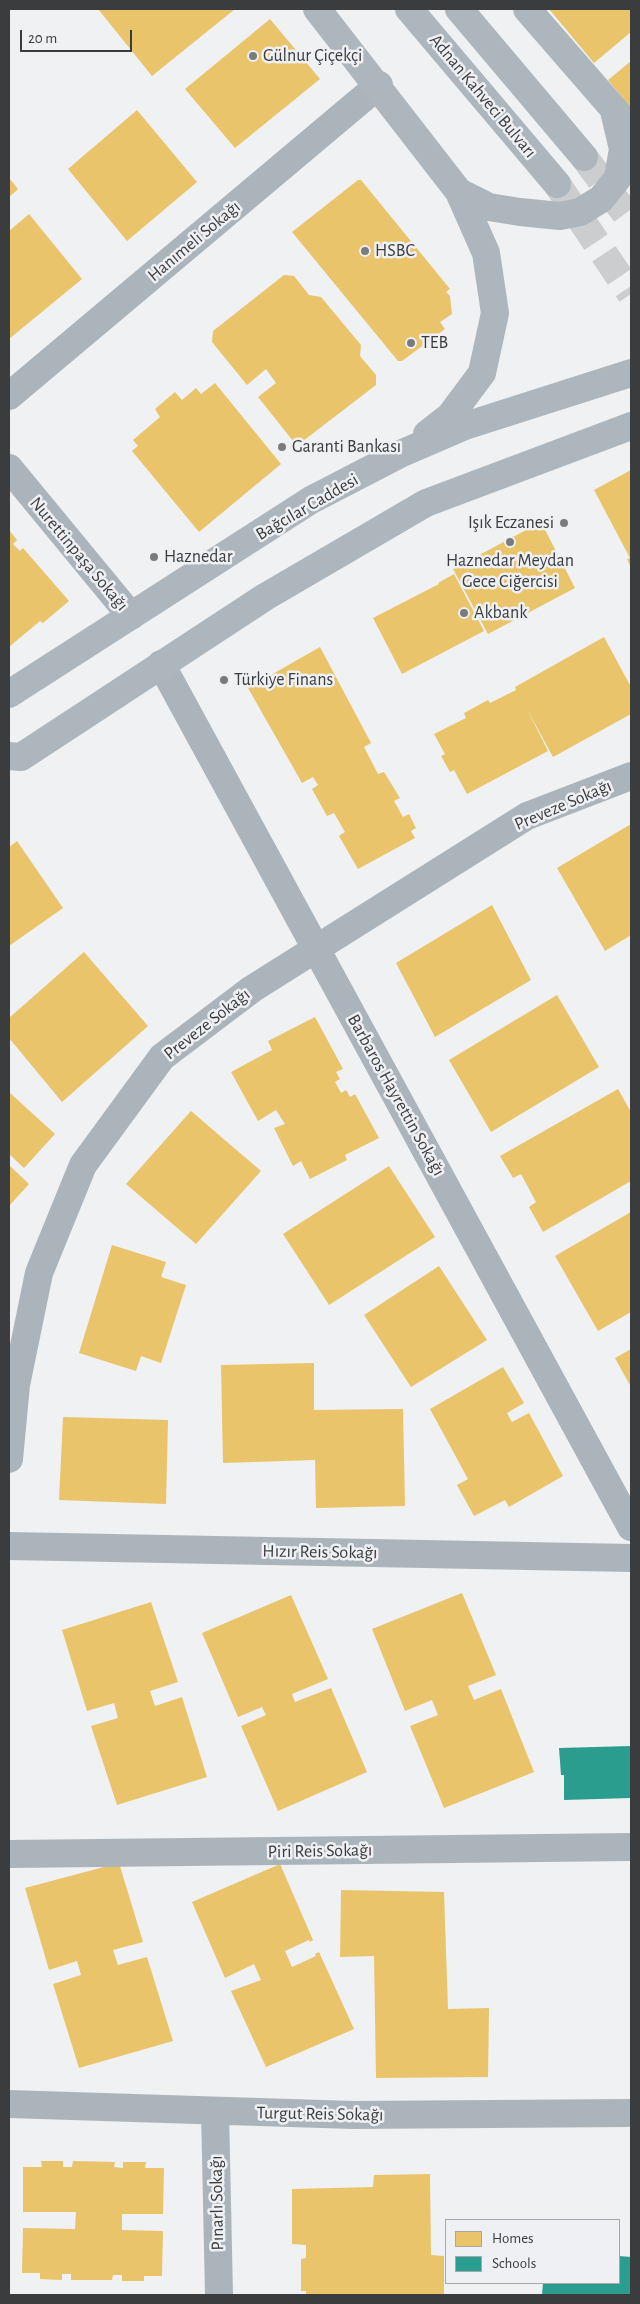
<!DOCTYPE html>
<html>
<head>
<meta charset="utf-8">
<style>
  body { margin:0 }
  #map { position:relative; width:640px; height:2304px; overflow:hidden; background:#f0f1f2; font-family:"Alegreya Sans",sans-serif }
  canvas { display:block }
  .frame { position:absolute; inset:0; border:10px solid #3b3c3d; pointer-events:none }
  .legend { position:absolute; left:445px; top:2219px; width:175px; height:65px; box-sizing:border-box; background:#eff0f3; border:1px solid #a7a8aa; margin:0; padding:6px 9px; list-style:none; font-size:15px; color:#3b3c3d }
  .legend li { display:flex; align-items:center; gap:10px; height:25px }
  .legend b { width:25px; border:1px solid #a7a8aa }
  .scale { position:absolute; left:20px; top:30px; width:112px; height:22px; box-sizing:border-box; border:2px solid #3b3c3d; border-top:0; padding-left:6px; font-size:15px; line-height:18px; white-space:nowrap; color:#3b3c3d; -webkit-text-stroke:4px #eff0f3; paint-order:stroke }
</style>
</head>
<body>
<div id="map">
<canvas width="640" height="2304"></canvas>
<div class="frame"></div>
<ul class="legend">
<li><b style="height:14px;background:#e9c46a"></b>Homes</li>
<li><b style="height:14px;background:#2a9d8f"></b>Schools</li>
</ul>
<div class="scale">20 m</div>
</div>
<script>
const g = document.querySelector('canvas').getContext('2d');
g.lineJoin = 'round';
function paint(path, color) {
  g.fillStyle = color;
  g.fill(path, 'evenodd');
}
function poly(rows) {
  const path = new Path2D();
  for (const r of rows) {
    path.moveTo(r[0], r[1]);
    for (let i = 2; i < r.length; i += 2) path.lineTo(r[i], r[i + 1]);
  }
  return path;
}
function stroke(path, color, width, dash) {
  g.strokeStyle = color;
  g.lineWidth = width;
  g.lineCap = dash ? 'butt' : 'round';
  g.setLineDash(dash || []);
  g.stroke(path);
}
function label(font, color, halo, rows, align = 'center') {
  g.font = font + ' "Alegreya Sans",sans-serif';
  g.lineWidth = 5;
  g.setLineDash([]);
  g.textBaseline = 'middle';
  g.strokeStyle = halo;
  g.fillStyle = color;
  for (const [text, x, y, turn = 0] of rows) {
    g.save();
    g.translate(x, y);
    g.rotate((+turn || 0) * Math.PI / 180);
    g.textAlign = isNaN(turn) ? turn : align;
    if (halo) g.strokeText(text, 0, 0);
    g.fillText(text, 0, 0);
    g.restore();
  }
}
paint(poly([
  [98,9,235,9,152,76],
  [549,9,631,9,631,32,594,63],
  [270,19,320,79,235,148,185,89],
  [631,61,631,108,608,80],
  [137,110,197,182,127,241,68,169],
  [9,178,18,189,9,197],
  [358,180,361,180,450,289,446,292,450,296,452,314,440,322,445,329,402,361,398,361,292,232],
  [29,214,82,279,9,339,9,231],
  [284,275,294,276,309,295,321,297,361,345,360,356,376,375,376,385,303,441,293,441,258,397,276,383,266,369,247,385,212,342,213,331],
  [215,383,281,464,199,532,132,451,138,446,133,440,160,417,155,409,175,392,182,400,196,388,201,394],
  [631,470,631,568,627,559,630,558,594,490],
  [541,522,575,588,488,634,453,569],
  [9,530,17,540,13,544,20,551,23,548,69,601,43,623,40,621,9,647],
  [454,574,484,631,402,674,373,618,439,584,438,583],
  [604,637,631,687,631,714,553,757,527,709,548,751,467,794,454,770,450,772,441,756,445,754,434,734,466,718,464,713,488,700,490,703,516,690,515,687],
  [320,647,371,743,364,747,378,774,384,772,400,798,394,801,403,817,409,814,416,828,411,831,415,838,358,869,339,836,345,832,334,813,327,816,312,789,318,785,313,777,302,783,248,688],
  [631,824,631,935,605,951,557,868],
  [17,841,63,908,9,946,9,847],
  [492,905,531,980,435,1037,396,963],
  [84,952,148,1026,62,1102,9,1038,9,1018],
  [557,995,599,1067,491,1132,449,1060],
  [315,1017,343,1069,336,1072,340,1079,335,1082,341,1093,346,1090,350,1097,355,1094,379,1138,345,1155,347,1160,310,1179,301,1161,293,1166,274,1128,285,1124,276,1110,258,1121,231,1072,272,1050,268,1041],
  [618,1089,631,1112,631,1181,543,1232,529,1207,536,1202,521,1174,513,1178,500,1156],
  [9,1092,55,1134,24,1168,9,1154],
  [191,1111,261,1171,196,1244,126,1184],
  [9,1165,29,1184,9,1206],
  [389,1166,435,1237,329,1305,283,1234],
  [631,1212,631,1312,598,1331,555,1256],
  [112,1245,166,1262,161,1277,186,1285,161,1363,141,1356,136,1371,79,1353],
  [439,1266,487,1340,411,1387,364,1315],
  [631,1349,631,1387,615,1358],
  [314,1363,314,1410,403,1409,405,1506,316,1508,315,1460,223,1463,221,1365],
  [503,1367,524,1403,507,1413,512,1422,529,1413,563,1476,509,1507,505,1500,474,1516,457,1485,468,1479,430,1409],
  [63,1417,168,1420,166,1504,59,1500],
  [462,1593,496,1675,468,1686,474,1700,501,1689,534,1772,444,1808,410,1726,438,1715,432,1700,405,1711,372,1629],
  [291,1595,328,1679,292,1694,295,1702,331,1688,367,1772,278,1811,241,1726,266,1715,262,1707,238,1717,202,1633],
  [151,1602,178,1682,150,1691,155,1706,182,1697,207,1777,117,1805,91,1726,118,1718,114,1703,87,1711,62,1630],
  [119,1863,143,1942,113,1950,118,1965,147,1957,173,2041,79,2068,53,1984,81,1975,77,1961,49,1970,25,1888],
  [280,1864,313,1940,310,1942,309,1940,285,1951,292,1967,316,1956,315,1954,319,1952,354,2029,266,2067,231,1991,261,1980,254,1964,225,1978,192,1902],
  [341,1890,444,1892,448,2009,489,2008,488,2077,376,2078,374,1956,340,1957],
  [41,2161,63,2161,63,2167,72,2167,73,2161,115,2162,114,2167,123,2168,123,2162,146,2162,145,2168,164,2168,163,2214,122,2214,122,2230,163,2231,162,2276,144,2276,144,2281,122,2281,122,2275,113,2275,112,2280,71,2280,71,2274,62,2274,62,2280,40,2279,40,2273,22,2273,23,2228,75,2229,76,2212,23,2212,23,2167,42,2167],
  [430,2174,431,2255,444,2256,444,2295,306,2295,306,2291,301,2291,301,2259,306,2258,306,2245,292,2244,292,2189,373,2187,374,2175]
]), '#e9c46a');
paint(poly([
  [631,1746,631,1798,564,1800,564,1775,561,1775,559,1748],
  [619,2256,631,2257,631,2295,542,2295,543,2283,619,2283]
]), '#2a9d8f');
stroke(poly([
  [584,157,631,221],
  [557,184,631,294]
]), '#cccdce', 28, [28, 14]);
stroke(poly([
  [9,396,379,85],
  [9,468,131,616],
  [161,664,631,1527],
  [9,1459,16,1385,39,1273,83,1165,162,1057,252,989,527,816,631,776],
  [9,1546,631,1558],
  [9,1854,631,1847],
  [9,2104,353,2115,631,2113],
  [215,2111,219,2295]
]), '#acb4bb', 28);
stroke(poly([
  [317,9,459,192,486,253,495,313,482,373,450,416,427,434],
  [409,9,557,184],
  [459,9,584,157],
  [527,9,626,123],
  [459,192,489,207,520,212,560,216,580,212,601,199,618,178,623,149,614,111],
  [9,694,311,500,400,454,465,426,631,373],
  [9,756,21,757,265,597,426,503,631,426]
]), '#adb6bc', 28);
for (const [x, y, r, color] of [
  [253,56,5,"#7a7b7c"],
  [365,251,5,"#7a7b7c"],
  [411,343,5,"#7a7b7c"],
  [282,447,5,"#7a7b7c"],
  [564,523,5,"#7a7b7c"],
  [510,542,5,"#7a7b7c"],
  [154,557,5,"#7a7b7c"],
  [464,613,5,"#7a7b7c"],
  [224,680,5,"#7a7b7c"]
]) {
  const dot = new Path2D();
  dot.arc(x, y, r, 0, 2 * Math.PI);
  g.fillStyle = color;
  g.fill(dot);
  stroke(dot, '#eff0f3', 2);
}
label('18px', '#3b3c3d', '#eff0f3', [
  ["Gülnur Çiçekçi",263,56],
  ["HSBC",375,251],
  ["TEB",421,343],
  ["Garanti Bankası",292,447],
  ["Işık Eczanesi",554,523,"right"],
  ["Haznedar",164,557],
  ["Haznedar Meydan",510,561,"center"],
  ["Gece Ciğercisi",510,582,"center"],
  ["Akbank",474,613],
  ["Türkiye Finans",234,680]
], 'left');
label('18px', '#3b3c3d', '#eff0f3', [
  ["Adnan Kahveci Bulvarı",483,96,50],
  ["Hanımeli Sokağı",194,241,-40],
  ["Bağcılar Caddesi",307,507,-30],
  ["Nurettinpaşa Sokağı",79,554,50],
  ["Preveze Sokağı",563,805,-23],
  ["Preveze Sokağı",207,1024,-38],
  ["Barbaros Hayrettin Sokağı",396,1095,61],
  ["Hızır Reis Sokağı",320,1552,1],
  ["Piri Reis Sokağı",320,1851,-1],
  ["Turgut Reis Sokağı",320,2114,1],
  ["Pınarlı Sokağı",217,2203,-91]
]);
</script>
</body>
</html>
